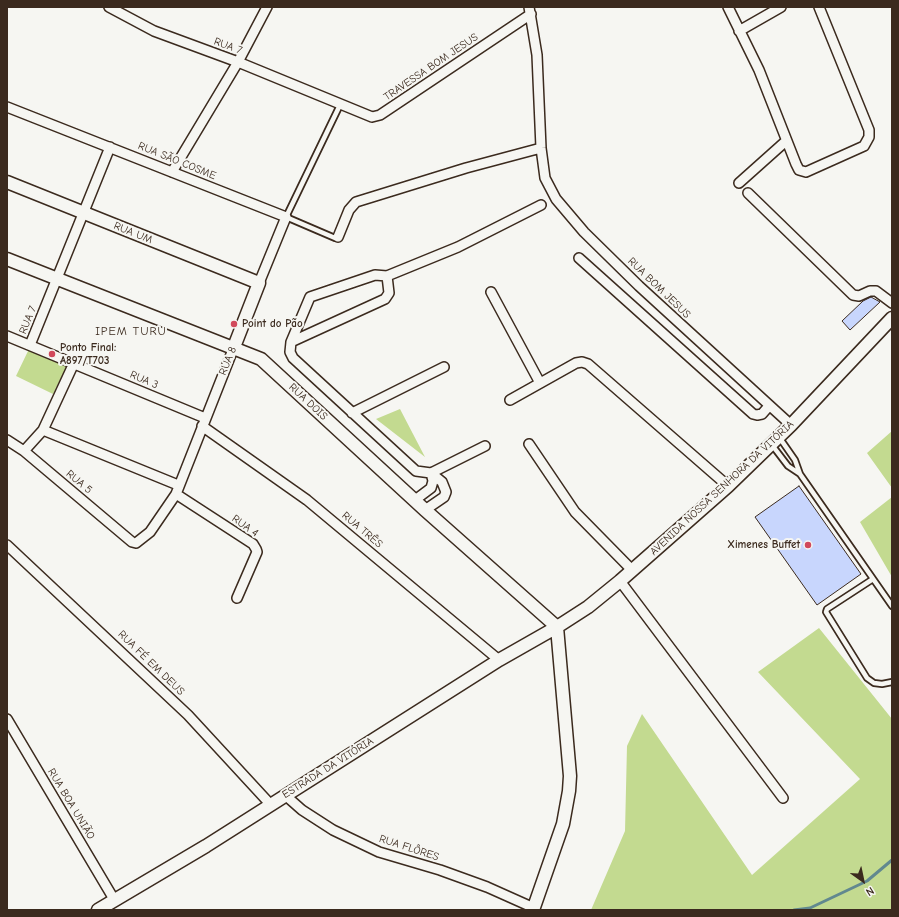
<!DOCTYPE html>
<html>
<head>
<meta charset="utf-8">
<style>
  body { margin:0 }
  #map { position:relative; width:899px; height:917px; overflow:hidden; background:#f6f6f2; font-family:"Comic Neue",sans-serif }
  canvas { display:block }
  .frame { position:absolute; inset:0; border:8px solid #3b2a1e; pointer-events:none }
  .north { position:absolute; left:843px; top:861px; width:40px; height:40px; -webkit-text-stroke:3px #f6f6f2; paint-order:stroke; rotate:147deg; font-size:11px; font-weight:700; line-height:16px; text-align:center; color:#3b2a1e }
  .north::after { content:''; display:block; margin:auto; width:14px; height:18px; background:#3b2a1e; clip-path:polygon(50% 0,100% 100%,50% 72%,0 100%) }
</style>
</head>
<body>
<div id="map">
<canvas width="899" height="917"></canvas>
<div class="frame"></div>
<div class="north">N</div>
</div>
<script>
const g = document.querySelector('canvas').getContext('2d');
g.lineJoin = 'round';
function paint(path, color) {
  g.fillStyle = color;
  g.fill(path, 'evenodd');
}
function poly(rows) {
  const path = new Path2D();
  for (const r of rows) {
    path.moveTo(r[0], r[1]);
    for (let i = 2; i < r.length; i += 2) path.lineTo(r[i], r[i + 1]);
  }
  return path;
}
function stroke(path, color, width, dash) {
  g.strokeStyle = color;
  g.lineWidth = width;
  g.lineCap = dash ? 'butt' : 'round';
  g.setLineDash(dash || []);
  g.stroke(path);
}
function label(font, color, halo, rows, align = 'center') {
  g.font = font + ' "Comic Neue",sans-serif';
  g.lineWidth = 4;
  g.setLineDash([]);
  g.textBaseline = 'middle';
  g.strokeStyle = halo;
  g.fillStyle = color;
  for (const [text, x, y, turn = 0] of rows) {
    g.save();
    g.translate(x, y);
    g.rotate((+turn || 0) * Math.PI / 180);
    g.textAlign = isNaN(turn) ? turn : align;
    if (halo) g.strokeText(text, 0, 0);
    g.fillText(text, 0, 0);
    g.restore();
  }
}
paint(poly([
  [29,349,67,366,53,394,16,376],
  [400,409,425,457,376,419],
  [892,431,892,488,867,453],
  [892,497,892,577,860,522],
  [819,628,892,719,892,910,591,910,625,831,627,746,642,714,752,875,860,779,758,672]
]), '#c3da90');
stroke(poly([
  [794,910,810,908,867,881,892,860]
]), '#61888f', 3);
const building = poly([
  [871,297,880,302,850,330,842,321,863,301,871,297],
  [799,486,861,574,817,605,755,517,799,486]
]);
paint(building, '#c8d6fd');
stroke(building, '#3b2a1e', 1);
const lane = poly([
  [338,237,335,238,286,217,340,105],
  [772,445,788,466,800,474,795,460,779,437],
  [800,474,892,606],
  [873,579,827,609,826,612,867,678,874,683,882,684,892,682]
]);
const street = poly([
  [109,7,154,31,238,62,372,117,380,115,531,14],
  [529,7,537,55,541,148,545,178,556,199,584,232,639,286,791,425],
  [728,7,759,70,796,164,799,170,806,172,864,146,869,137,869,130,819,7],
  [739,31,781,7],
  [7,107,286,217,259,283],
  [172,172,238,62,267,7],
  [739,183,786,141],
  [748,193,853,295,859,296,870,291,876,291,892,303],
  [338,237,349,210,356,202,466,168,541,148],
  [579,258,753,414,757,415,762,414,769,406],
  [387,276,458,247,541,205],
  [491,292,540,383],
  [7,336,205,418],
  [291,342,385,299,389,293,387,276,375,275,310,297,291,342,290,352,293,358,416,471,431,473,485,446],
  [30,345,110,147],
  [510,400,576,363,582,362,588,364,728,486],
  [352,413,444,367],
  [202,426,307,500,499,660],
  [43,430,178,485],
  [7,440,24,451,132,542,136,543,150,532,176,494,234,347],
  [529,444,575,512,632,570],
  [24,451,43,430,74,363],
  [176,494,253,544,256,549,257,552,237,598],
  [415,500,431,488,433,481,431,473],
  [425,510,444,497,446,492,442,482,431,473],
  [7,545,188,715,271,805],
  [620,581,783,798],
  [7,719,115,901],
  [285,795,302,810,333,830,379,852,440,870,487,887,534,908]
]);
const secondary = poly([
  [7,182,259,283,234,347],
  [7,259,261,359,425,510,557,627],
  [98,910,206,846,499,660,557,627,588,607,620,581,728,486,791,425,892,318],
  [533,910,563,824,569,791,570,776,557,627]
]);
stroke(lane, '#3b2a1e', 8);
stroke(street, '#3b2a1e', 12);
stroke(secondary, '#3b2a1e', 15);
stroke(lane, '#f6f6f2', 4.5);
stroke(street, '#f6f6f2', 9);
stroke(secondary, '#f6f6f2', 12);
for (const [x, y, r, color] of [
  [234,324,4,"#d1495b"],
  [52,354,4,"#d1495b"],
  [808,545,4,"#d1495b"]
]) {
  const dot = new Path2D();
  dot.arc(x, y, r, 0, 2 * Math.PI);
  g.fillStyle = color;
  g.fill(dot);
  stroke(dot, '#f6f6f2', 1.5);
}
label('11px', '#3b2a1e', '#f6f6f2', [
  ["RUA 7",228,46,20],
  ["TRAVESSA BOM JESUS",431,67,-34],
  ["RUA SÃO COSME",177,161,22],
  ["RUA UM",133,233,22],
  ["RUA BOM JESUS",659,288,44],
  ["RUA 7",28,320,-68],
  ["RUA 8",228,361,-68],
  ["RUA 3",144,380,23],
  ["RUA DOIS",308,402,43],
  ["RUA 5",79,482,40],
  ["AVENIDA NOSSA SENHORA DA VITÓRIA",722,488,-43],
  ["RUA 4",245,526,35],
  ["RUA TRÊS",362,530,40],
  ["RUA FÉ EM DEUS",151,663,44],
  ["ESTRADA DA VITÓRIA",328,768,-32],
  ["RUA BOA UNIÃO",71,804,59],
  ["RUA FLÔRES",409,848,18]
]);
label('bold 11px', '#3b2a1e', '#f6f6f2', [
  ["Point do Pão",242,324],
  ["Ponto Final:",60,348],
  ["A897/T703",60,361],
  ["Ximenes Buffet",800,545,"right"]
], 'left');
g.letterSpacing = '1px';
label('12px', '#3b2a1e', '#f6f6f2', [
  ["IPEM TURU",131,332]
]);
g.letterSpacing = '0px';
</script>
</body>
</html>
